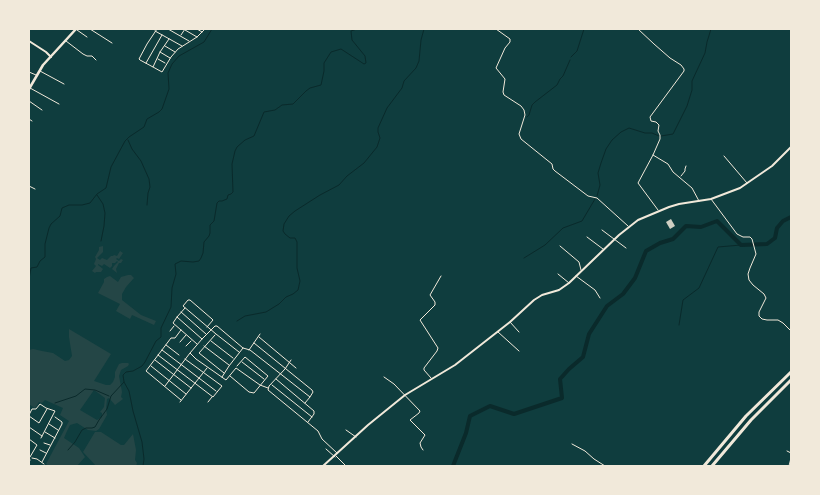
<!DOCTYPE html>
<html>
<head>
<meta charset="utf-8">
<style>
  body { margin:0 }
  #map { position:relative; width:820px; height:495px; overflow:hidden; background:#0f3d3e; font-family:"DM Sans",sans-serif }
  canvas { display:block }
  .frame { position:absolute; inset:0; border:30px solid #f1e9da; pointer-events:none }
</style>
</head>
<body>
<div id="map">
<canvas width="820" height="495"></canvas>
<div class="frame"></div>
</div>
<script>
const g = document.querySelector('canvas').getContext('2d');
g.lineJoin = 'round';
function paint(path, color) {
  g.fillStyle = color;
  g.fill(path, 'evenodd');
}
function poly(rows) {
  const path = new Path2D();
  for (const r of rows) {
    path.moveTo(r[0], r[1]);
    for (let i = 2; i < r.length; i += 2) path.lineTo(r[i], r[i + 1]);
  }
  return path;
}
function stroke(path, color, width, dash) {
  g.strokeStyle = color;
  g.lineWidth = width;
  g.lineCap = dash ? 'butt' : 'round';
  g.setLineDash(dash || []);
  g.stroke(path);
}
paint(poly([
  [103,246,103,252,97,258,100,260,102,258,107,260,111,256,113,256,114,255,117,256,120,251,123,253,119,259,117,258,116,259,119,261,121,259,123,260,121,263,119,263,116,269,117,273,112,269,114,266,118,262,117,261,115,263,112,263,112,266,110,268,104,264,102,266,98,264,98,265,103,269,101,272,96,272,95,273,92,271,96,266,94,264,96,259,95,257,99,250,99,247],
  [128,275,131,275,134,278,126,287,122,294,122,300,141,315,156,321,154,325,132,315,130,319,116,311,120,304,98,293,104,282,104,279,107,277,110,276,118,282,121,277],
  [69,329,111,354,94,381,106,385,110,385,113,382,115,377,115,372,119,364,122,363,128,363,129,364,128,366,121,370,119,376,122,392,121,397,123,399,115,405,109,398,107,399,106,409,107,415,99,429,96,431,88,430,77,423,70,425,67,431,64,438,79,448,85,457,77,466,49,466,46,464,69,421,60,415,63,408,45,400,42,403,39,402,35,408,30,405,29,406,29,350,33,349,42,351,53,353,65,361,69,360,72,356,69,337],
  [94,390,105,398,104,407,100,412,102,413,102,417,97,420,80,410],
  [95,432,101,432,121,445,124,445,133,434,136,450,135,460,137,463,136,466,96,466,83,452]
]), '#244646');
stroke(poly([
  [571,57,577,51,584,29],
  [527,117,529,115,532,105,535,102,557,85,560,79,563,76,570,60],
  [661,136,673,134,687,106,692,90,692,81,705,53,707,42,711,29],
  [128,140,132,149,141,161,149,179,150,187,148,193,147,205],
  [97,195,103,204,105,213,104,226,101,241],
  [597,196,600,185,598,173,601,163,606,149,612,140,621,132,629,128,645,133,652,133,659,136],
  [524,258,545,245,563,228,582,221,595,199],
  [29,279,31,268,37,267,40,261,45,257,45,244,49,228,51,224,60,216,62,208,69,205,82,205,90,203,97,194,106,188,111,167,125,141,129,137,144,127,147,119,159,112,162,109,169,89,168,73,172,64,179,56,204,42,212,29],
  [237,321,245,316,266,312,279,304,286,297,293,294,298,290,300,281,297,268,297,242,295,238,290,238,285,234,283,231,284,224,289,216,295,211,320,195,339,185,347,176,364,163,377,147,380,138,378,132,378,128,387,108,402,88,404,81,416,68,419,61,421,40,424,29],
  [679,325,683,300,699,288,718,247,741,245],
  [55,403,76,396,85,389,95,390,109,396],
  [68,450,75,442,82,430,86,428,92,428,95,427,99,420,107,409,111,396,124,382],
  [143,466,144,459,142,442,133,411,129,391,124,382,123,375,126,372,133,371,142,366,145,362,156,341,161,337,161,328,171,307,172,288,176,274,175,264,181,261,193,262,199,261,201,258,203,253,204,242,209,236,210,233,210,225,214,221,217,203,219,201,222,201,227,199,228,195,231,194,233,192,232,164,235,151,237,147,245,140,254,136,264,112,275,110,282,105,293,104,306,91,310,88,321,85,324,71,324,63,331,52,341,49,364,64,366,63,365,56,352,40,351,31,357,29]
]), '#0a2a2b', 1);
stroke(poly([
  [453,466,466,433,470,416,490,406,514,414,562,398,560,379,569,369,583,357,589,334,607,306,623,294,635,278,646,251,660,243,673,239,686,226,701,227,717,221,741,245,767,244,775,238,777,228,783,221,791,217]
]), '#0a2a2b', 4);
paint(poly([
  [671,219,675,226,670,229,666,222]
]), '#cfcfc3');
stroke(poly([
  [90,29,112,43],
  [157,29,147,44,139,59,140,60,153,67,160,52,169,39],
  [168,29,189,41],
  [197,29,202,32],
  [496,29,510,39,510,42,505,48,496,68,505,79,503,92,504,95,521,106,524,110,525,115,519,134,521,139,552,164,553,169,555,171,588,196,597,198,628,226],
  [638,29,654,44,670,58,681,65,684,69,684,71,650,117,651,121,656,122,659,125,658,131,660,135,660,139,653,155,638,183,658,210],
  [77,30,87,37],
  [185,30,197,37],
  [155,31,182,46],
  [181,35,185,29],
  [66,41,83,54,87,56,92,56,96,60],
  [165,46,175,52],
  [160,52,170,58],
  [158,59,165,63],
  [146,63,162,35],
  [153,67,162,72,171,57,178,49,197,37,205,29],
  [40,71,64,84],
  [29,72,36,75],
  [30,88,59,104],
  [29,101,42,110],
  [29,119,32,121],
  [653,155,668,164,673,172,692,188,699,201],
  [724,156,747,183],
  [681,176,685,171,685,169,686,166],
  [29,186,35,189],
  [711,199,737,234,743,237,750,237,752,239,756,254,750,268,748,274,749,280,753,285,764,294,766,298,759,312,759,316,762,319,767,320,778,320,783,323,791,331],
  [602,230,626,248],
  [587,237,603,249],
  [560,246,579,262,581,270],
  [558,274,569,283],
  [576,276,595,290,600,298],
  [185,308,177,317,173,323,197,344],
  [181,312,206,334],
  [177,317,202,339],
  [510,322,519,332],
  [207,327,213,320,212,319,190,300,188,300,183,306,216,334,239,352],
  [181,330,175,338,171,338,146,371,181,400],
  [170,331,174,326],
  [498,332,519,351],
  [215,335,199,353,224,373],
  [259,337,296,368],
  [211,341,233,358],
  [180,342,186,335],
  [254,343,312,390,313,392,310,397],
  [166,345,179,355],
  [186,346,191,341],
  [204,346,229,365],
  [162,350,216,391],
  [249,350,260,334],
  [158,355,213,397,222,386,185,359],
  [155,360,191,388],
  [291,360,285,369,269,386,268,390,318,431,322,439,337,453],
  [242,362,264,379],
  [151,366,186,394],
  [230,376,249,392,254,393,268,376,245,357,237,366],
  [222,377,229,366,243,348],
  [384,377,394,384,420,411,419,413,410,420,425,435,420,443,421,447,423,450],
  [431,378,424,370,424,368,437,351,438,348,420,320,435,305,435,302,430,295,441,276],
  [276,379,314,411,314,414,308,422],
  [272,385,312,417],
  [165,386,190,353],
  [268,388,260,385,236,368,226,380,196,359,190,353,202,339,215,326,217,326,243,348,250,350,310,397,305,403],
  [180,402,207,368],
  [208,402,212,397],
  [29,415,32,409,36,409,40,404,46,408,55,411,41,438],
  [29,416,39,423,47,409],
  [49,424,58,430],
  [29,427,42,436],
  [346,430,356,437],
  [45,432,55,438],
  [29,439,37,445,30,457],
  [44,443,50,445],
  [572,444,585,451,594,459,605,466],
  [326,449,335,457],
  [40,450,46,453],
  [787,451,791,453],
  [336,456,346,466],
  [32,458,37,459,44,464],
  [42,462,62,424,62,422,55,417],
  [29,463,30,460],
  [789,466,791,458]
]), '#f1e9da', 1);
stroke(poly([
  [29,41,46,52,51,57],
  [323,466,368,425,405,395,455,365,510,322,534,300,542,295,559,290,569,283,619,235,638,220,669,207,679,204,711,199,740,188,772,166,791,147]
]), '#f1e9da', 2);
stroke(poly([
  [29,89,43,65,76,29]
]), '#f1e9da', 2.5);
stroke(poly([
  [704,466,746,416,791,372],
  [712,466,751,420,791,380]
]), '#f1e9da', 3);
</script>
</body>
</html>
